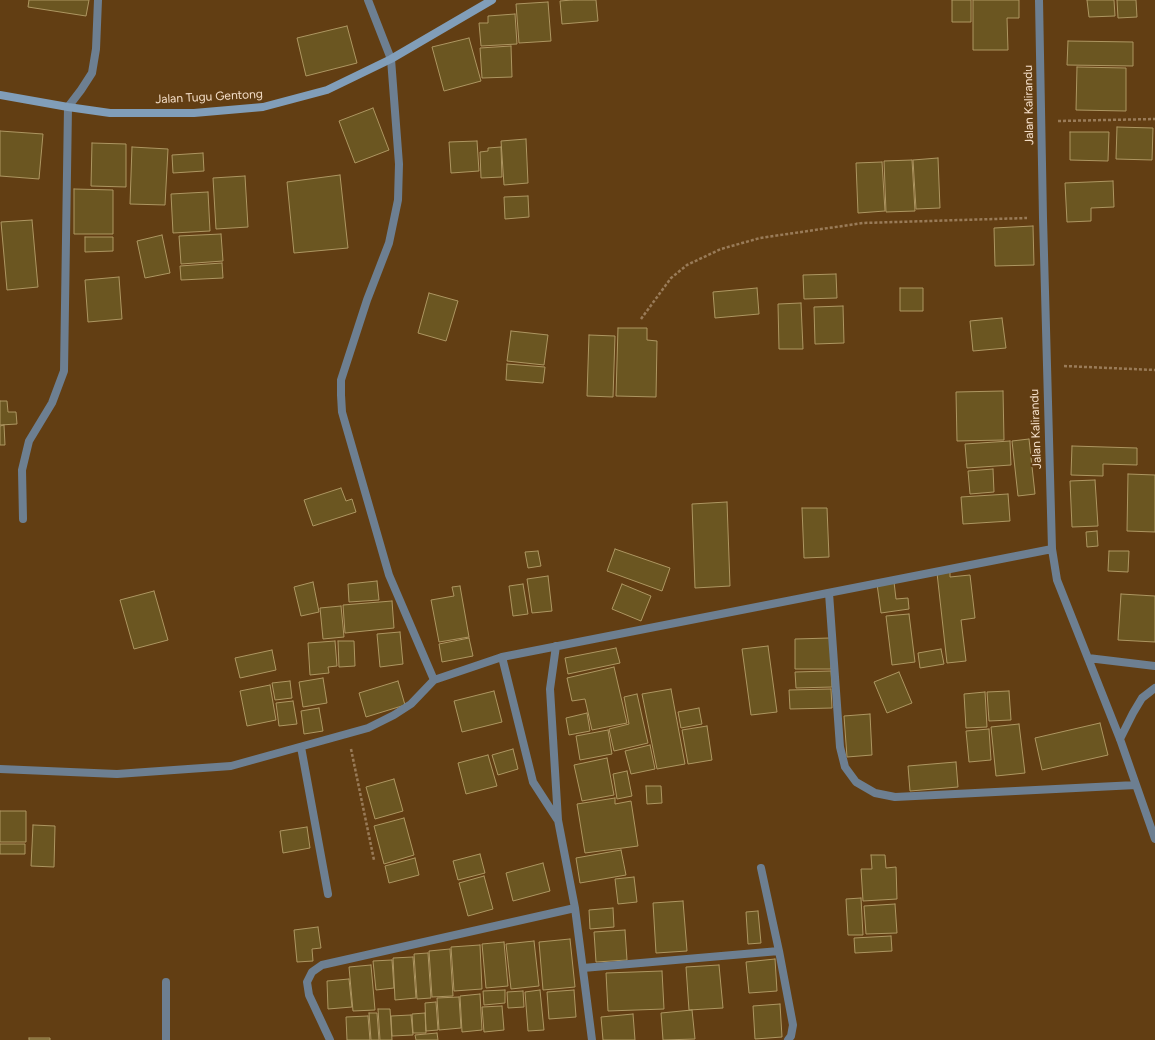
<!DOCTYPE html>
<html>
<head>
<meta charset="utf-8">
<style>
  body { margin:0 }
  canvas { display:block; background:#623e13 }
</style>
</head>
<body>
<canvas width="1155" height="1040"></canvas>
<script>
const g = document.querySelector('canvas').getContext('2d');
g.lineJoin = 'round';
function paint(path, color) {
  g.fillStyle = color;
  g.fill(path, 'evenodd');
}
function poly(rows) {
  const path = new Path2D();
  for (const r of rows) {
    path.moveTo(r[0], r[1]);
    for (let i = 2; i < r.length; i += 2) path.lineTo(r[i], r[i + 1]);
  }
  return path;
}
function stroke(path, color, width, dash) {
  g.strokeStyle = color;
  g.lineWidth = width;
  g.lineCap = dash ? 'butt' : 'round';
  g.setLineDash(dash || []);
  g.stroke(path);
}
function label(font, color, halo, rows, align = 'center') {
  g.font = font + ' Figtree,sans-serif';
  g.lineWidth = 4;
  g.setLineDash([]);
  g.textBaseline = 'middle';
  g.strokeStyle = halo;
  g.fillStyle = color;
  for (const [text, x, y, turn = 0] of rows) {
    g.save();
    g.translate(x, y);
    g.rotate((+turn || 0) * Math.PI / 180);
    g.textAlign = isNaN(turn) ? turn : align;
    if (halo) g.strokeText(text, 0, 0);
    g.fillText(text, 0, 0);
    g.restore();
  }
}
const building = poly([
  [29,0,89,0,86,16,28,7,29,0],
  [572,0,596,0,598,21,562,24,560,1,572,0],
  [952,0,971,0,971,22,952,22,952,0],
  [973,0,1019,0,1019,18,1007,18,1008,50,973,50,973,0],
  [1087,0,1114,0,1115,16,1089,17,1087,0],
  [1117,0,1136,0,1137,17,1118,18,1117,0],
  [548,2,551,41,519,43,516,4,548,2],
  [515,14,517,44,481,46,479,23,488,23,488,16,515,14],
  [347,26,357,63,306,76,297,38,347,26],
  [469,38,481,81,444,91,432,47,469,38],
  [1068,41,1133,42,1133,66,1067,65,1068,41],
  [511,46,512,77,482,78,480,48,511,46],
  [1077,67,1126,68,1126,111,1076,110,1077,67],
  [373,108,389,150,355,163,339,121,373,108],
  [1117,127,1153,128,1152,160,1116,159,1117,127],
  [0,131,43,134,39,179,0,176,0,131],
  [1070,132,1109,132,1108,161,1070,160,1070,132],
  [526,139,528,183,504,185,501,141,526,139],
  [477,141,479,171,451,173,449,142,477,141],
  [92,143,126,144,126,187,91,186,92,143],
  [132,147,168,149,165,205,130,204,132,147],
  [501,147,502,177,481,178,480,152,488,151,488,148,501,147],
  [203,153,204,171,173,173,172,155,203,153],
  [938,158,940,208,916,209,913,160,938,158],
  [912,160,915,211,886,212,884,161,912,160],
  [882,162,885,211,858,213,856,163,882,162],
  [340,175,348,248,294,253,287,182,340,175],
  [245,176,248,227,216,229,213,178,245,176],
  [1113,181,1114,207,1091,208,1091,221,1067,222,1065,183,1113,181],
  [74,189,113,190,113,234,74,234,74,189],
  [208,192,210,231,173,233,171,194,208,192],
  [528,196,529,217,505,219,504,197,528,196],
  [32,220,38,287,7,290,1,222,32,220],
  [1033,226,1034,265,995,266,994,228,1033,226],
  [221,234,223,261,181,264,179,236,221,234],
  [162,235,170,273,145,278,137,241,162,235],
  [85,237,113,237,113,251,85,252,85,237],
  [222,263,223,278,181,280,180,266,222,263],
  [836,274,837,298,804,299,803,275,836,274],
  [119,277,122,319,88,322,85,280,119,277],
  [757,288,759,314,715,318,713,292,757,288],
  [900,288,923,288,923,311,900,311,900,288],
  [429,293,458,301,446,341,418,333,429,293],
  [801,303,803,349,779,349,778,304,801,303],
  [843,306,844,343,815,344,814,307,843,306],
  [1002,318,1006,348,973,351,970,321,1002,318],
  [618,328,647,328,647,340,657,341,656,397,616,396,618,328],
  [511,331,548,335,544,365,507,361,511,331],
  [589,335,615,336,613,397,587,396,589,335],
  [507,364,545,367,543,383,506,380,507,364],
  [1003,391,1004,440,957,441,956,392,1003,391],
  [0,401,7,401,8,412,16,412,17,424,0,425,0,401],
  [4,425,5,445,0,445,0,426,4,425],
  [1029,439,1035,494,1018,496,1012,441,1029,439],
  [1010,441,1011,465,967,468,965,444,1010,441],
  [1072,446,1137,448,1137,465,1103,464,1103,476,1071,475,1072,446],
  [993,469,994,492,970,494,968,471,993,469],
  [1128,474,1155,475,1155,532,1127,531,1128,474],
  [1095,480,1098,526,1072,527,1070,481,1095,480],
  [341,488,346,501,352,499,356,512,313,526,304,500,341,488],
  [1008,494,1010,521,963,524,961,497,1008,494],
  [727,502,730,586,695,588,692,504,727,502],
  [802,508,827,508,829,557,804,558,802,508],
  [1097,531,1098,546,1087,547,1086,532,1097,531],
  [615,549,670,568,662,591,607,571,615,549],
  [538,551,541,566,528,568,525,552,538,551],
  [1109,551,1129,551,1128,572,1108,571,1109,551],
  [950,572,950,577,970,575,975,618,961,620,966,661,947,663,937,573,950,572],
  [548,576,552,611,532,613,527,579,548,576],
  [377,581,379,600,349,602,348,584,377,581],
  [313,582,319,612,301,616,294,587,313,582],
  [894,582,896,599,908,598,909,609,881,613,877,584,894,582],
  [523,584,528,614,513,616,509,586,523,584],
  [622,584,651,596,641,621,612,609,622,584],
  [460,586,469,637,439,642,431,600,454,596,452,587,460,586],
  [154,591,168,640,134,649,120,600,154,591],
  [1121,594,1155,596,1155,642,1118,640,1121,594],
  [392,601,394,628,345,633,343,605,392,601],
  [341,606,344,637,323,639,320,608,341,606],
  [909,614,915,662,892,665,886,616,909,614],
  [400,632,403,664,380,667,377,634,400,632],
  [469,638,473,656,442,662,439,644,469,638],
  [830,638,831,669,795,669,795,639,830,638],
  [335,641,337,666,328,667,329,673,310,675,308,643,335,641],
  [338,641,354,641,355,666,339,667,338,641],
  [768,646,777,712,751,715,742,649,768,646],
  [616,648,620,663,568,674,565,658,616,648],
  [941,649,944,664,920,668,918,653,941,649],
  [272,650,276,670,240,678,235,658,272,650],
  [614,667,627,723,592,730,585,699,572,701,567,678,614,667],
  [831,671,832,687,796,688,795,672,831,671],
  [899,672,912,703,887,713,874,682,899,672],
  [323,678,327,703,303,707,299,682,323,678],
  [290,681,292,698,275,700,272,683,290,681],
  [398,681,405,705,366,717,359,693,398,681],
  [270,685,276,720,247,726,240,691,270,685],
  [671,689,685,764,657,769,642,694,671,689],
  [831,689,832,708,790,709,789,690,831,689],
  [494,691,502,722,462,732,454,701,494,691],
  [1009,691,1011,720,989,721,987,692,1009,691],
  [985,692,987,727,966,728,964,694,985,692],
  [637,694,648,743,614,751,609,729,629,724,624,697,637,694],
  [293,701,297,724,279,726,276,703,293,701],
  [319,708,323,731,304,734,301,711,319,708],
  [699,708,702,724,681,728,678,712,699,708],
  [587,713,590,731,569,735,566,718,587,713],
  [870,714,872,755,847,757,844,716,870,714],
  [1100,723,1108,755,1042,770,1035,738,1100,723],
  [1019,724,1025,773,996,776,991,727,1019,724],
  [707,726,712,760,688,764,682,730,707,726],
  [989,729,991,760,969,762,966,731,989,729],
  [608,730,612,754,580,760,576,736,608,730],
  [650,745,655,769,631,774,625,751,650,745],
  [513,749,518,769,498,775,492,755,513,749],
  [488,755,497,786,466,794,458,763,488,755],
  [607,758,614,795,582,801,574,765,607,758],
  [956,762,958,787,910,791,908,766,956,762],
  [627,771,632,796,617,799,613,774,627,771],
  [394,779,403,811,375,819,366,787,394,779],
  [646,786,661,786,662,803,647,804,646,786],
  [615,798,615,804,631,801,638,846,585,853,577,804,615,798],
  [0,811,26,811,26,842,0,842,0,811],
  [404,818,414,855,384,864,374,826,404,818],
  [33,825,55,826,54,867,31,866,33,825],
  [307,827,310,848,283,853,280,831,307,827],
  [0,844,25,844,25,854,0,854,0,844],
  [621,850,626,875,580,883,576,858,621,850],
  [480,854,485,873,458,880,453,861,480,854],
  [871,855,885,855,886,868,896,867,897,899,863,901,861,869,872,869,871,855],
  [415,858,419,875,389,883,385,866,415,858],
  [543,863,550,891,513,901,506,873,543,863],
  [484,876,493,909,468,916,459,883,484,876],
  [634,877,637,902,618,904,615,879,634,877],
  [861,898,863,935,848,935,846,899,861,898],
  [683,901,687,951,656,953,653,903,683,901],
  [895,904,897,933,866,934,864,906,895,904],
  [613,908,614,927,590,929,589,910,613,908],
  [758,911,761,943,748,944,746,912,758,911],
  [318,927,321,948,312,949,313,961,297,962,294,930,318,927],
  [625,930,627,960,596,962,594,932,625,930],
  [891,936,892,951,855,953,854,938,891,936],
  [570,939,575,987,543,990,539,942,570,939],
  [534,941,539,986,511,989,506,944,534,941],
  [504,942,508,986,486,988,482,944,504,942],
  [480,945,482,989,454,991,451,947,480,945],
  [450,949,453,996,432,997,429,951,450,949],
  [428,953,431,998,417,999,414,954,428,953],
  [413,957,416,998,395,1000,393,958,413,957],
  [775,959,777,991,749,993,746,962,775,959],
  [392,960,394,988,376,990,373,961,392,960],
  [371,965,375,1010,353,1011,349,967,371,965],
  [719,965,723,1008,689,1010,686,967,719,965],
  [662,971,664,1009,608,1011,606,973,662,971],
  [349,979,352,1007,328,1009,327,981,349,979],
  [505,990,505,1003,484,1005,483,991,505,990],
  [540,990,544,1030,528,1031,525,992,540,990],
  [574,990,576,1017,549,1019,547,992,574,990],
  [523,991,524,1007,508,1008,507,992,523,991],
  [480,994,482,1030,462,1032,460,996,480,994],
  [459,997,461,1028,439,1030,437,998,459,997],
  [436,1002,438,1030,426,1031,425,1003,436,1002],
  [780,1004,782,1037,755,1039,753,1006,780,1004],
  [502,1006,504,1030,484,1032,482,1007,502,1006],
  [378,1009,390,1009,392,1040,380,1040,378,1009],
  [692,1010,695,1039,663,1040,661,1013,692,1010],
  [369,1013,377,1013,379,1040,371,1040,369,1013],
  [425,1013,426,1033,413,1033,412,1014,425,1013],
  [633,1014,635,1040,603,1040,601,1017,633,1014],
  [411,1015,413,1035,392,1036,391,1016,411,1015],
  [368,1016,370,1040,347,1040,346,1017,368,1016],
  [437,1033,438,1040,416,1040,415,1035,437,1033],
  [29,1038,50,1038,50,1040,29,1040,29,1038]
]);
paint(building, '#6b5621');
stroke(building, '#ad9661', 1);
stroke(poly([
  [1058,121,1155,119],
  [641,319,671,278,687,265,721,249,760,238,863,223,1027,218],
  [1064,366,1155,370],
  [351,749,374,860]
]), '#997b58', 2.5, [3, 2]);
stroke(poly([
  [368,0,391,59,399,164,398,200,389,243,367,300,341,380,341,395,342,412,389,575,434,680],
  [1039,0,1043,218,1052,549,1057,580,1120,739,1155,839],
  [23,519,22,470,29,441,52,403,64,371,68,107,81,90,92,73,96,49,98,0],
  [829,593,840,747,845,767,856,782,875,793,895,797,1136,785],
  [556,646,550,689,558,820,575,908,592,1040],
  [502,657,533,782,557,819],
  [1088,658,1155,666],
  [1120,739,1133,713,1142,698,1155,688],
  [301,747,328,894],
  [0,769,117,774,231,766,368,728,394,715,411,704,434,680,502,657,1052,549],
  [761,868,779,951,793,1025,791,1036,788,1040],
  [583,968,779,951],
  [166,1040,166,982],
  [330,1040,309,995,307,982,312,972,322,965,575,908]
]), '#6d7f91', 8);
stroke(poly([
  [0,95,68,107,110,113,194,113,263,107,327,90,391,59,492,0]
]), '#819eb9', 8);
label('12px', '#f5dfc9', '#623e13', [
  ["Jalan Tugu Gentong",209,97,-3],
  ["Jalan Kalirandu",1029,105,-91],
  ["Jalan Kalirandu",1036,429,-92]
]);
</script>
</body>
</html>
